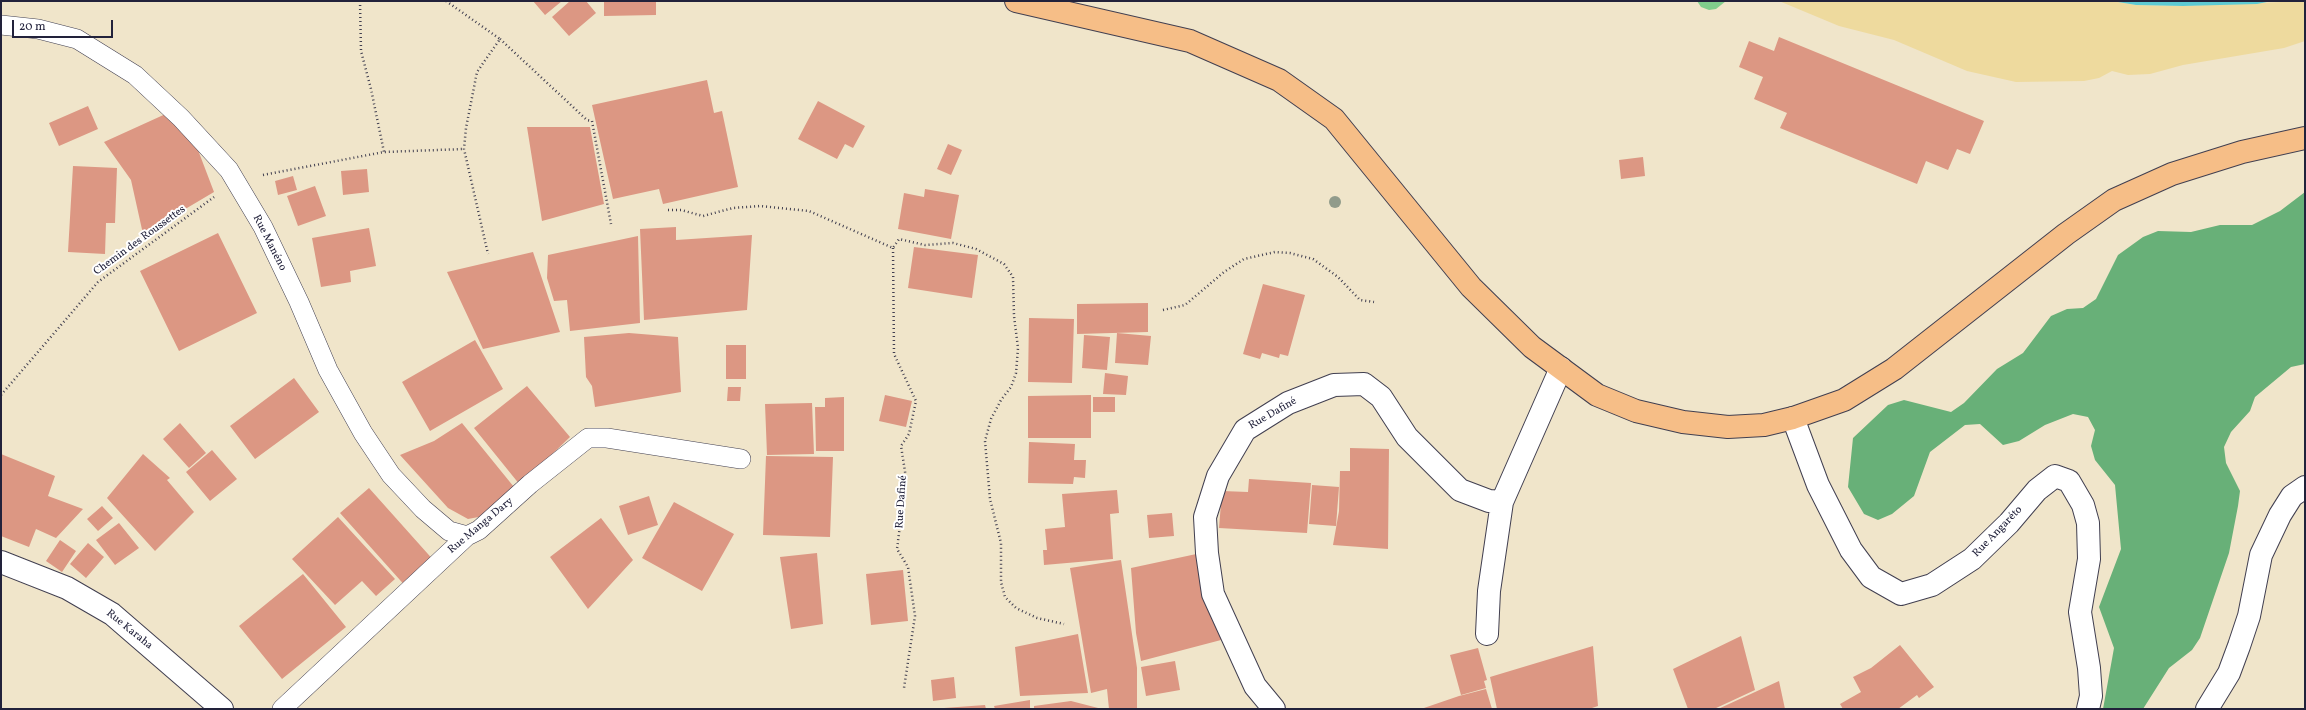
<!DOCTYPE html>
<html>
<head>
<meta charset="utf-8">
<style>
  body { margin:0 }
  #map { position:relative; width:2306px; height:710px; overflow:hidden; background:#f0e5ca; font-family:Vollkorn,serif }
  canvas { display:block }
  .frame { position:absolute; inset:0; border:2px solid #22223b; pointer-events:none }
  .scale { position:absolute; left:12px; top:20px; width:101px; height:18px; box-sizing:border-box; border:2px solid #22223b; border-top:0; padding-left:5px; font-size:12px; line-height:14px; white-space:nowrap; color:#22223b; -webkit-text-stroke:3px #fff; paint-order:stroke }
</style>
</head>
<body>
<div id="map">
<canvas width="2306" height="710"></canvas>
<div class="frame"></div>
<div class="scale">20 m</div>
</div>
<script>
const g = document.querySelector('canvas').getContext('2d');
g.lineJoin = 'round';
function paint(path, color) {
  g.fillStyle = color;
  g.fill(path, 'evenodd');
}
function poly(rows) {
  const path = new Path2D();
  for (const r of rows) {
    path.moveTo(r[0], r[1]);
    for (let i = 2; i < r.length; i += 2) path.lineTo(r[i], r[i + 1]);
  }
  return path;
}
function stroke(path, color, width, dash) {
  g.strokeStyle = color;
  g.lineWidth = width;
  g.lineCap = dash ? 'butt' : 'round';
  g.setLineDash(dash || []);
  g.stroke(path);
}
function label(font, color, halo, rows, align = 'center') {
  g.font = font + ' Vollkorn,serif';
  g.lineWidth = 4;
  g.setLineDash([]);
  g.textBaseline = 'middle';
  g.strokeStyle = halo;
  g.fillStyle = color;
  for (const [text, x, y, turn = 0] of rows) {
    g.save();
    g.translate(x, y);
    g.rotate((+turn || 0) * Math.PI / 180);
    g.textAlign = isNaN(turn) ? turn : align;
    if (halo) g.strokeText(text, 0, 0);
    g.fillText(text, 0, 0);
    g.restore();
  }
}
paint(poly([
  [1697,1,1726,1,1716,9,1709,10,1701,7]
]), '#80cd8c');
paint(poly([
  [2305,192,2305,364,2291,367,2255,397,2250,411,2231,432,2224,447,2226,463,2240,491,2238,506,2229,553,2200,638,2192,650,2169,668,2143,709,2103,709,2114,648,2099,607,2121,549,2115,485,2095,460,2091,446,2095,430,2088,417,2073,414,2045,425,2019,441,2003,445,1980,424,1965,425,1930,452,1914,496,1892,514,1878,520,1864,514,1848,487,1853,438,1888,405,1904,400,1951,412,1964,403,1997,369,2023,353,2051,316,2067,309,2083,308,2096,299,2118,255,2143,237,2158,231,2191,232,2220,225,2252,225,2280,211]
]), '#68b078');
paint(poly([
  [1779,1,2112,1,2136,5,2183,6,2305,1,2305,41,2284,48,2183,65,2150,74,2128,75,2112,71,2099,78,2084,81,2016,82,1967,71,1894,40,1839,26]
]), '#eeda9e');
paint(poly([
  [2112,1,2272,1,2257,4,2183,6,2136,5]
]), '#5dcad3');
paint(poly([
  [533,1,562,1,545,15],
  [570,1,586,1,596,13,569,36,552,17],
  [604,1,656,1,656,15,604,16],
  [1779,37,1984,121,1970,154,1957,149,1948,170,1926,161,1917,184,1780,128,1787,113,1754,99,1763,77,1739,67,1749,41,1774,51],
  [707,80,714,113,722,111,738,187,663,204,659,189,613,199,592,105],
  [818,101,865,126,853,148,845,144,837,159,798,139],
  [88,106,98,129,59,146,49,123],
  [170,112,198,150,214,192,143,234,131,180,104,142],
  [527,127,590,127,604,204,542,221],
  [948,144,962,150,951,175,937,169],
  [1643,157,1645,176,1621,179,1619,160],
  [73,166,117,168,115,223,106,223,105,254,68,252],
  [367,169,369,192,343,195,341,171],
  [293,176,297,190,278,195,275,181],
  [315,186,326,216,298,226,287,196],
  [925,189,959,195,951,239,898,229,904,193,924,197],
  [676,227,676,240,752,235,747,310,644,320,640,229],
  [369,228,376,266,350,271,351,282,321,287,312,238],
  [218,233,257,313,179,351,140,271],
  [638,236,640,323,570,331,567,300,554,301,547,278,548,255],
  [914,247,978,255,972,298,908,288],
  [533,252,560,332,483,349,447,272],
  [1263,284,1305,295,1288,356,1280,354,1279,358,1262,353,1260,359,1243,354],
  [1148,303,1148,332,1077,334,1077,304],
  [1029,318,1074,319,1072,383,1028,382],
  [629,333,678,337,681,392,595,407,592,386,586,377,584,337],
  [1117,333,1151,336,1148,365,1115,363],
  [1084,335,1110,337,1107,370,1082,368],
  [475,340,503,389,430,431,402,382],
  [726,345,746,345,746,379,726,379],
  [1105,373,1128,376,1126,395,1103,394],
  [294,378,319,412,255,459,230,426],
  [527,386,570,437,520,485,474,428],
  [728,387,741,387,740,401,727,401],
  [885,395,912,401,906,427,879,421],
  [1091,395,1091,438,1028,438,1028,396],
  [844,397,844,451,816,451,815,407,825,407,825,398],
  [1093,397,1115,397,1115,412,1093,412],
  [812,403,814,454,767,455,765,404],
  [180,423,206,453,189,468,163,439],
  [462,423,518,492,489,515,468,519,448,508,400,455,434,441],
  [1029,442,1075,444,1074,460,1086,460,1085,478,1074,477,1073,484,1028,483],
  [1350,448,1389,449,1388,549,1333,545,1339,511,1340,471,1350,471],
  [212,450,237,479,210,501,186,472],
  [1,454,55,476,48,496,83,509,56,538,36,529,29,547,1,536],
  [143,454,170,478,167,480,194,512,155,551,107,498],
  [766,456,833,457,830,537,763,535],
  [1249,479,1311,483,1307,533,1219,528,1222,491,1248,492],
  [1312,485,1339,487,1336,526,1309,524],
  [369,488,436,563,408,589,340,513],
  [1117,490,1119,513,1110,514,1113,559,1044,565,1043,550,1047,550,1045,529,1065,527,1062,494],
  [649,496,658,525,628,535,619,506],
  [674,502,734,534,702,591,642,558],
  [102,506,113,518,98,531,87,519],
  [1172,513,1174,536,1149,538,1147,515],
  [338,517,395,579,376,596,362,581,335,605,292,559],
  [601,518,633,560,588,609,550,557],
  [119,523,139,548,115,565,96,540],
  [60,540,76,551,62,572,46,561],
  [88,543,104,557,86,578,70,564],
  [817,553,823,624,791,629,780,557],
  [1201,553,1221,640,1141,661,1136,633,1131,568],
  [1121,560,1137,668,1137,709,1109,709,1107,689,1091,693,1070,568],
  [903,570,908,621,871,625,866,574],
  [303,574,346,627,282,679,239,626],
  [1078,634,1088,693,1020,696,1015,647],
  [1741,636,1755,690,1714,709,1688,709,1673,669],
  [1900,645,1934,687,1919,698,1917,695,1898,709,1843,709,1840,704,1861,692,1853,677,1871,668],
  [1593,646,1598,706,1589,709,1497,709,1490,677],
  [1478,648,1487,680,1484,681,1486,688,1461,695,1450,655],
  [1175,661,1180,690,1146,696,1141,667],
  [954,677,956,698,933,701,931,680],
  [1779,681,1785,709,1718,709],
  [1486,689,1492,709,1421,709,1459,696],
  [1030,700,1030,709,995,709,994,706],
  [1071,701,1102,709,1034,709,1034,706],
  [985,705,986,709,944,709,944,708]
]), '#dc9783');
const lane = poly([
  [1,25,38,29,77,39,135,75,181,118,229,170,263,227,299,302,328,370,363,433,391,475,423,509,449,531,467,536],
  [282,709,467,536,479,530,530,484,588,438,607,438,741,459]
]);
const street = poly([
  [1793,418,1818,485,1851,550,1871,577,1901,594,1932,585,1972,559,2009,523,2037,490,2055,476,2069,481,2083,505,2088,523,2089,559,2080,612,2089,668,2091,696,2088,709],
  [1,562,67,588,112,614,222,709],
  [1487,634,1489,591,1502,502],
  [1274,709,1255,686,1213,594,1207,553,1205,517,1218,476,1245,430,1288,403,1334,385,1364,384,1381,397,1407,437,1460,490,1489,501,1502,502,1561,368],
  [2207,709,2229,673,2239,646,2249,616,2261,555,2280,515,2292,496,2305,487]
]);
const primary = poly([
  [1016,1,1190,41,1279,80,1334,119,1471,287,1532,347,1597,395,1636,411,1683,422,1728,427,1764,425,1793,418,1844,400,1894,369,2066,234,2114,200,2172,174,2242,152,2305,138]
]);
stroke(lane, '#413f50', 20);
stroke(street, '#413f50', 24);
stroke(primary, '#413f50', 24);
stroke(poly([
  [360,1,361,51,371,89,384,152],
  [446,1,500,39,477,72,466,128,464,149,488,254],
  [500,39,587,120,592,121,611,224],
  [263,175,384,152,464,149],
  [668,210,681,210,703,216,733,208,760,206,809,211,893,248,899,239,925,245,953,243,976,249,1004,264,1013,277,1014,316,1018,348,1016,373,1011,387,1001,400,991,419,985,441,990,499,1001,543,1001,582,1005,597,1016,608,1037,618,1064,624],
  [893,248,894,354,916,401,909,434,901,446,906,478,897,549,908,567,915,616,904,688],
  [1163,310,1185,305,1224,272,1244,259,1275,252,1290,253,1313,259,1338,277,1360,300,1374,302],
  [1,395,98,282,214,197]
]), '#413f50', 2.5, [1, 3]);
stroke(lane, '#fff', 19);
stroke(street, '#fff', 22);
stroke(primary, '#f6be87', 22);
g.fillStyle = '#919b8b';
for (const [x, y] of [
  [1335,202]
]) {
  g.beginPath();
  g.arc(x, y, 6, 0, 2 * Math.PI);
  g.fill();
}
label('11px', '#22223b', '#fff', [
  ["Chemin des Roussettes",140,241,-36],
  ["Rue Manéno",269,243,63],
  ["Rue Dafiné",1273,414,-30],
  ["Rue Dafiné",902,502,-86],
  ["Rue Manga Dary",481,526,-40],
  ["Rue Angaréto",1998,532,-46],
  ["Rue Karaha",129,630,39]
]);
</script>
</body>
</html>
